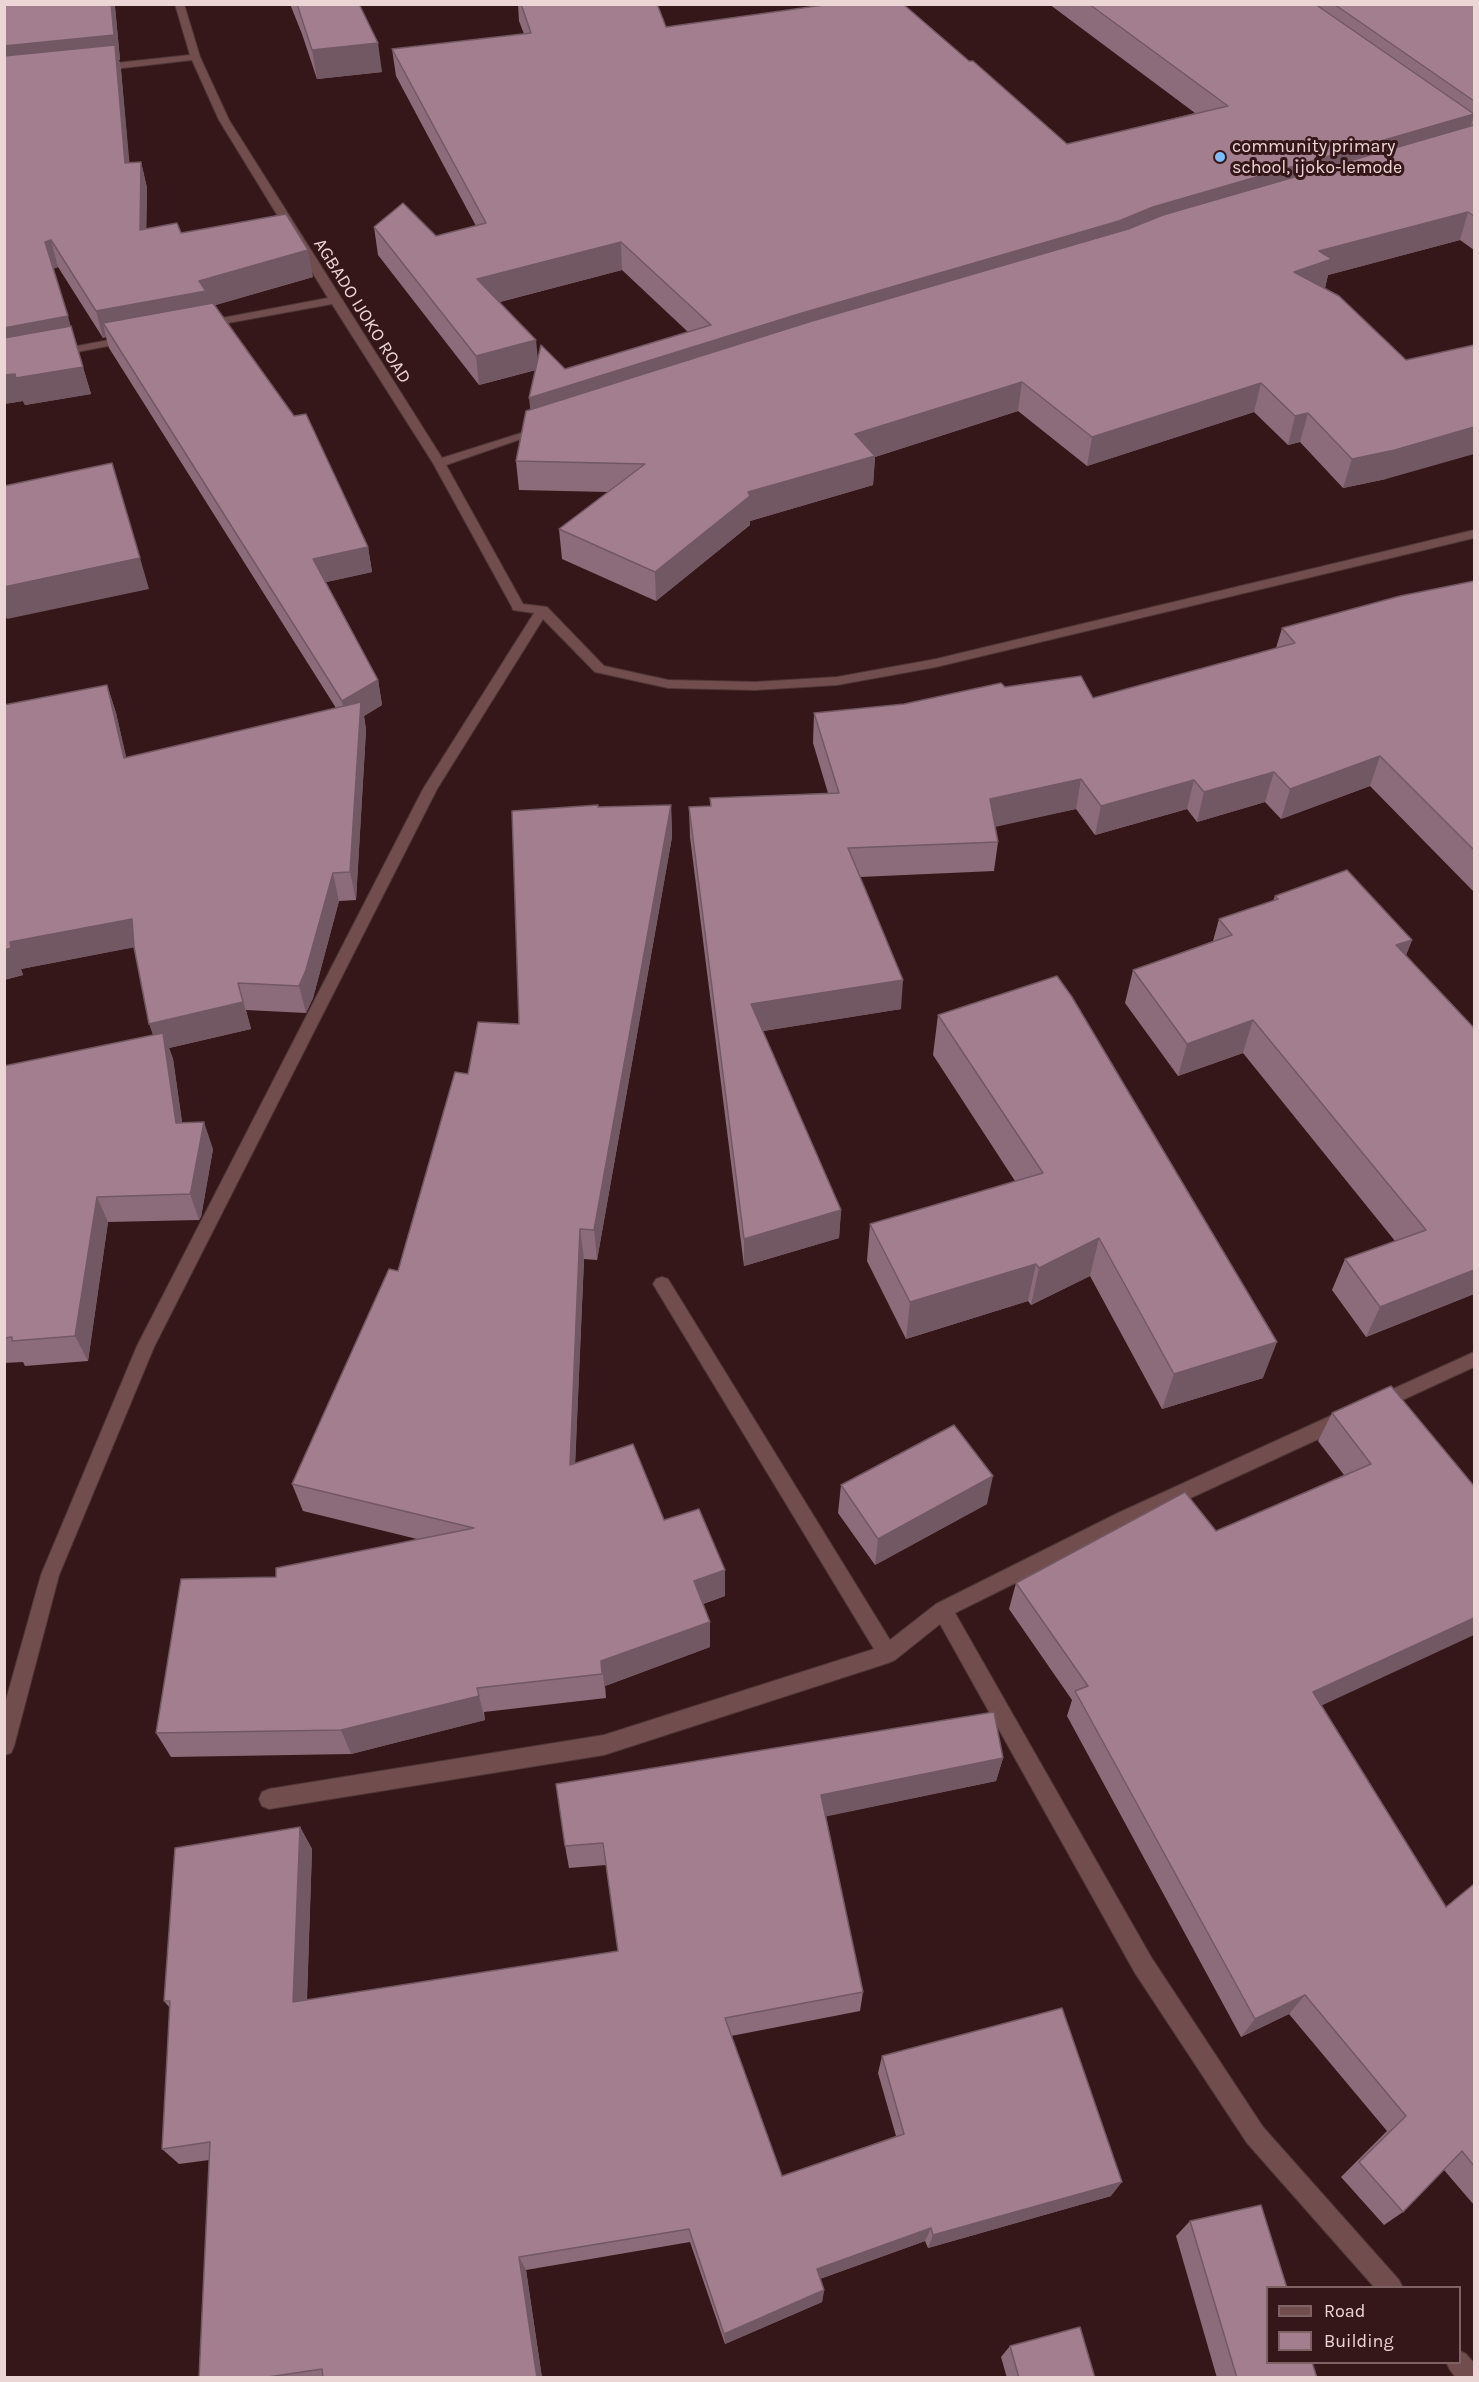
<!DOCTYPE html>
<html>
<head>
<meta charset="utf-8">
<style>
  body { margin:0 }
  #map { position:relative; width:1479px; height:2382px; overflow:hidden; background:#361719; font-family:Karla,sans-serif }
  canvas { display:block }
  .frame { position:absolute; inset:0; border:6px solid #ecd5d5; pointer-events:none }
  .legend { position:absolute; left:1266px; top:2286px; width:195px; height:78px; box-sizing:border-box; background:#361719; border:2px solid #7f6364; margin:0; padding:8px 10px; list-style:none; font-size:18px; color:#ecd5d5 }
  .legend li { display:flex; align-items:center; gap:12px; height:30px }
  .legend b { width:30px; border:2px solid #7f6364 }
</style>
</head>
<body>
<div id="map">
<canvas width="1479" height="2382"></canvas>
<div class="frame"></div>
<ul class="legend">
<li><b style="height:8px;background:#714d4d"></b>Road</li>
<li><b style="height:16px;background:#a37e8e"></b>Building</li>
</ul>
</div>
<script>
const g = document.querySelector('canvas').getContext('2d');
g.lineJoin = 'round';
function poly(rows) {
  const path = new Path2D();
  for (const r of rows) {
    path.moveTo(r[0], r[1]);
    for (let i = 2; i < r.length; i += 2) path.lineTo(r[i], r[i + 1]);
  }
  return path;
}
function stroke(path, color, width, dash) {
  g.strokeStyle = color;
  g.lineWidth = width;
  g.lineCap = dash ? 'butt' : 'round';
  g.setLineDash(dash || []);
  g.stroke(path);
}
function paint(path, color) {
  g.fillStyle = color;
  g.fill(path, 'evenodd');
}
function label(font, color, halo, rows, align = 'center') {
  g.font = font + ' Karla,sans-serif';
  g.lineWidth = 6;
  g.setLineDash([]);
  g.textBaseline = 'middle';
  g.strokeStyle = halo;
  g.fillStyle = color;
  for (const [text, x, y, turn = 0] of rows) {
    g.save();
    g.translate(x, y);
    g.rotate((+turn || 0) * Math.PI / 180);
    g.textAlign = isNaN(turn) ? turn : align;
    if (halo) g.strokeText(text, 0, 0);
    g.fillText(text, 0, 0);
    g.restore();
  }
}
const minor = poly([
  [175,4,184,4,200,57,229,120,442,458,537,428,545,428,547,430,446,465,523,604,547,607,604,666,668,680,755,682,837,677,936,659,1474,530,1474,538,936,667,837,685,755,690,668,688,600,673,595,672,543,619,437,789,154,1347,59,1575,14,1746,11,1753,4,1755,4,1707,41,1575,137,1346,423,789,534,613,513,610,512,607,433,463,332,304,206,327,200,324,206,321,328,298,219,120,192,60,97,71,92,68,97,65,190,55,175,4],
  [130,336,136,339,134,341,56,356,50,353,56,350,130,336],
  [662,1277,668,1279,890,1640,936,1604,1118,1513,1339,1412,1345,1410,1351,1412,1354,1418,1351,1424,1132,1525,955,1613,1151,1957,1263,2127,1399,2280,1403,2288,1375,2288,1247,2143,1135,1973,940,1624,895,1660,888,1663,604,1755,269,1809,262,1806,259,1799,262,1792,269,1789,604,1735,874,1649,656,1289,653,1284,656,1279,662,1277],
  [1474,1352,1474,1367,1383,1409,1377,1412,1371,1409,1368,1404,1371,1399,1474,1352],
  [1460,2351,1466,2354,1474,2363,1474,2378,1456,2378,1450,2370,1446,2362,1460,2362,1460,2351]
]);
stroke(minor, '#4e3536', 2);
paint(minor, '#714d4d');
paint(poly([
  [290,4,359,4,382,72,317,79,302,34],
  [518,4,657,4,666,27,820,6,818,4,829,4,969,61,1067,144,1195,113,1049,4,1474,4,1474,250,1460,240,1328,275,1325,288,1324,288,1386,479,1343,488,1300,442,1288,445,1254,412,1087,466,1018,411,875,457,873,485,750,521,750,525,656,601,562,559,559,529,608,492,519,490,516,461,531,410,536,370,479,385,378,255,374,227,436,236,476,226,396,76,392,49,524,34,519,21],
  [622,270,688,332,565,369,538,359,500,302],
  [115,7,120,60,119,60,121,70,129,163,141,162,147,188,146,228,181,233,313,277,215,305,368,547,372,572,326,582,378,680,382,705,364,716,366,730,356,900,339,901,313,998,306,1013,246,1010,251,1029,169,1048,173,1059,182,1123,213,1149,201,1217,199,1220,108,1222,88,1361,25,1366,23,1362,4,1363,4,1066,153,1035,134,947,21,969,23,975,4,980,107,685,116,713,126,758,336,708,109,348,106,337,103,338,58,267,53,269,91,394,25,405,23,401,4,404],
  [1474,581,1474,892,1370,786,1281,819,1265,802,1197,822,1187,809,1095,835,1076,809,995,826,998,842,994,871,860,877,901,1009,763,1031,841,1210,839,1238,744,1266,690,837,689,807,710,806,710,798,828,793,813,743,814,713,904,704,1005,687,1093,698,1276,648,1282,628],
  [671,805,672,837,597,1260,584,1259,575,1463,664,1520,725,1570,725,1596,703,1604,710,1647,605,1686,606,1698,484,1712,485,1720,351,1754,171,1757,156,1733,276,1577,417,1539,303,1511,292,1484,398,1271,468,1074,519,1024,598,807],
  [1275,896,1412,940,1406,955,1474,1028,1474,1294,1366,1337,1332,1290,1345,1259,1395,1241,1243,1053,1178,1076,1125,1003,1133,970,1213,941,1219,919,1273,901],
  [938,1015,1263,1378,1162,1409,1090,1276,1031,1305,1028,1301,906,1339,867,1261,870,1224,1015,1181,933,1055],
  [1391,1386,1322,1706,1446,1907,1474,1884,1474,2205,1444,2170,1403,2212,1384,2225,1341,2177,1387,2131,1289,2014,1241,2037,1067,1716,1072,1700,1009,1609,1016,1583,1216,1531,1344,1475,1318,1441,1332,1413],
  [841,1485,987,1504,875,1565,838,1513],
  [1003,1758,996,1781,826,1816,863,1992,860,2011,731,2036,782,2176,896,2136,878,2073,882,2056,1111,2196,928,2248,925,2241,820,2279,824,2290,822,2302,725,2344,690,2242,526,2270,542,2378,199,2378,209,2160,179,2164,162,2149,170,2008,164,2001,300,1827,312,1849,307,2000,618,1951,606,1865,569,1868,565,1846],
  [1190,2221,1317,2378,1217,2378,1176,2236],
  [1010,2346,1095,2378,1007,2378,1001,2357]
]), '#8c6c7a');
paint(poly([
  [111,4,115,4,115,7,120,60,119,60,121,70,132,190,4,73,4,46],
  [378,43,382,72,317,79,312,50],
  [1474,114,1467,141,532,427,529,398,802,313,1153,207],
  [141,162,147,188,146,256,140,230],
  [1468,212,1460,240,1328,275,1325,288,1287,301,1294,272,1319,251],
  [51,240,58,267,53,269,45,242],
  [621,242,622,270,480,307,477,279],
  [308,250,313,277,209,307,103,323,106,337,103,338,96,311],
  [68,316,75,343,4,357,4,328],
  [536,340,539,369,479,385,476,356],
  [83,367,91,394,25,405,23,401,4,404,4,375],
  [1022,382,1018,411,875,457,873,485,750,521,750,525,656,601,655,572,748,492,855,434],
  [1261,383,1254,412,1087,466,1092,437],
  [1308,413,1300,442,1288,445,1295,416],
  [1474,427,1474,454,1386,479,1343,488,1352,459],
  [368,547,372,572,318,584,313,559],
  [140,558,149,589,7,619,4,613,4,587],
  [378,680,382,705,364,716,366,730,356,900,350,872,347,725,342,701],
  [107,685,116,713,133,786,124,758],
  [1380,756,1370,786,1281,819,1290,789],
  [1274,772,1265,802,1197,822,1204,792],
  [1081,779,1076,809,986,829,990,799],
  [1194,780,1187,809,1095,835,1101,806],
  [671,805,672,837,597,1260,594,1230],
  [333,873,339,901,313,998,306,1013,299,986],
  [132,919,141,946,21,969,23,975,4,980,4,950,10,942],
  [1412,940,1399,973,1396,945],
  [903,980,901,1009,751,1033,751,1004],
  [238,983,251,1029,169,1048,173,1059,186,1149,176,1123,159,1051,149,1024],
  [1253,1020,1243,1053,1178,1076,1187,1044],
  [204,1122,213,1149,201,1217,199,1220,190,1194],
  [97,1197,108,1222,88,1361,75,1336],
  [841,1210,839,1238,744,1266,744,1239],
  [580,1229,584,1259,574,1492,570,1465],
  [1099,1238,1090,1276,1031,1305,1039,1268],
  [1036,1264,1028,1301,906,1339,910,1302],
  [1474,1270,1474,1294,1366,1337,1380,1307],
  [1277,1342,1263,1378,1162,1409,1174,1374],
  [993,1476,987,1504,875,1565,878,1539],
  [725,1570,725,1596,695,1607,694,1581],
  [1474,1618,1474,1635,1299,1716,1313,1692],
  [710,1622,710,1647,605,1686,606,1698,601,1661],
  [477,1688,485,1720,351,1754,341,1730],
  [1003,1758,996,1781,819,1818,821,1795],
  [300,1827,312,1849,306,2020,293,2002],
  [1305,1995,1289,2014,1241,2037,1255,2019],
  [1122,2182,1111,2196,928,2248,933,2235],
  [931,2228,925,2241,814,2281,817,2269],
  [519,2257,526,2270,542,2378,537,2378],
  [824,2290,822,2302,725,2344,724,2334]
]), '#725863');
const building = poly([
  [4,4,111,4,114,35,4,46,4,4],
  [297,4,359,4,378,43,312,50,297,4],
  [521,4,657,4,666,27,831,4,903,4,969,61,973,61,1067,144,1228,106,1089,4,1315,4,1474,114,1153,207,1119,221,802,313,529,398,541,345,565,369,711,325,621,242,477,279,536,340,476,356,374,227,403,203,436,236,486,223,392,49,531,33,521,4],
  [1334,4,1474,4,1474,101,1334,4],
  [115,45,125,163,141,162,140,230,177,223,181,233,286,214,308,250,199,281,206,291,96,311,51,240,45,242,68,316,4,328,4,56,115,45],
  [1474,125,1474,216,1468,212,1319,251,1332,259,1294,272,1339,296,1406,360,1474,345,1474,427,1395,450,1352,459,1308,413,1295,416,1261,383,1092,437,1022,382,855,434,875,456,748,492,750,496,655,572,559,529,645,464,516,461,526,411,812,321,1128,229,1163,215,1474,125],
  [213,303,294,416,306,414,368,547,313,559,378,680,342,701,103,323,213,303],
  [71,326,83,367,16,378,15,374,4,375,4,338,71,326],
  [112,463,140,558,4,587,4,486,112,463],
  [1474,581,1474,850,1380,756,1290,789,1274,772,1204,792,1194,780,1101,806,1081,779,990,799,998,842,848,848,903,980,751,1004,841,1210,744,1239,689,807,711,806,710,798,839,793,814,713,904,704,1001,683,1005,687,1081,676,1093,698,1295,643,1282,628,1400,596,1474,581],
  [107,685,124,758,361,702,350,872,333,873,306,970,299,986,238,983,243,1002,149,1024,134,947,132,919,10,942,11,948,4,950,4,705,107,685],
  [598,805,598,807,671,805,594,1230,580,1229,570,1465,633,1444,664,1520,699,1509,725,1570,694,1581,710,1622,601,1661,602,1674,477,1688,479,1696,341,1730,156,1733,181,1579,276,1577,276,1568,474,1528,292,1484,389,1269,398,1271,455,1072,468,1074,478,1022,519,1024,512,811,598,805],
  [1347,870,1412,940,1396,945,1474,1028,1474,1270,1380,1307,1345,1259,1426,1230,1253,1020,1187,1044,1133,970,1232,935,1219,919,1278,899,1275,896,1347,870],
  [1057,976,1072,997,1277,1342,1174,1374,1099,1238,1039,1268,1036,1264,910,1302,870,1224,1043,1173,938,1015,1057,976],
  [163,1033,176,1123,204,1122,191,1191,190,1194,97,1197,75,1336,12,1341,12,1337,4,1338,4,1066,163,1033],
  [1391,1386,1474,1486,1474,1618,1313,1692,1446,1907,1474,1884,1474,2166,1462,2151,1403,2212,1359,2162,1406,2116,1305,1995,1255,2019,1075,1691,1088,1686,1016,1583,1185,1492,1216,1531,1371,1464,1332,1413,1391,1386],
  [954,1425,993,1476,878,1539,841,1485,954,1425],
  [994,1712,1003,1758,821,1795,863,1992,725,2018,782,2176,904,2134,882,2056,1062,2008,1122,2182,933,2235,931,2228,817,2269,824,2290,724,2334,689,2229,519,2257,537,2378,323,2378,322,2369,261,2378,199,2378,210,2142,162,2149,170,2001,164,2001,175,1848,300,1827,293,2002,618,1951,603,1843,565,1846,556,1784,994,1712],
  [1261,2205,1287,2288,1268,2288,1268,2362,1312,2362,1317,2378,1237,2378,1190,2221,1261,2205],
  [1080,2327,1095,2378,1019,2378,1010,2346,1080,2327]
]);
paint(building, '#a37e8e');
stroke(building, '#725863', 1.5);
for (const [x, y, r, color] of [
  [1220,157,6,"#7fbdfa"]
]) {
  const dot = new Path2D();
  dot.arc(x, y, r, 0, 2 * Math.PI);
  g.fillStyle = color;
  g.fill(dot);
  stroke(dot, '#361719', 2);
}
label('18px', '#ecd5d5', '#361719', [
  ["community primary",1232,147],
  ["school, ijoko-lemode",1232,168]
], 'left');
label('18px', '#ecd5d5', '#361719', [
  ["AGBADO IJOKO ROAD",362,311,58]
]);
</script>
</body>
</html>
